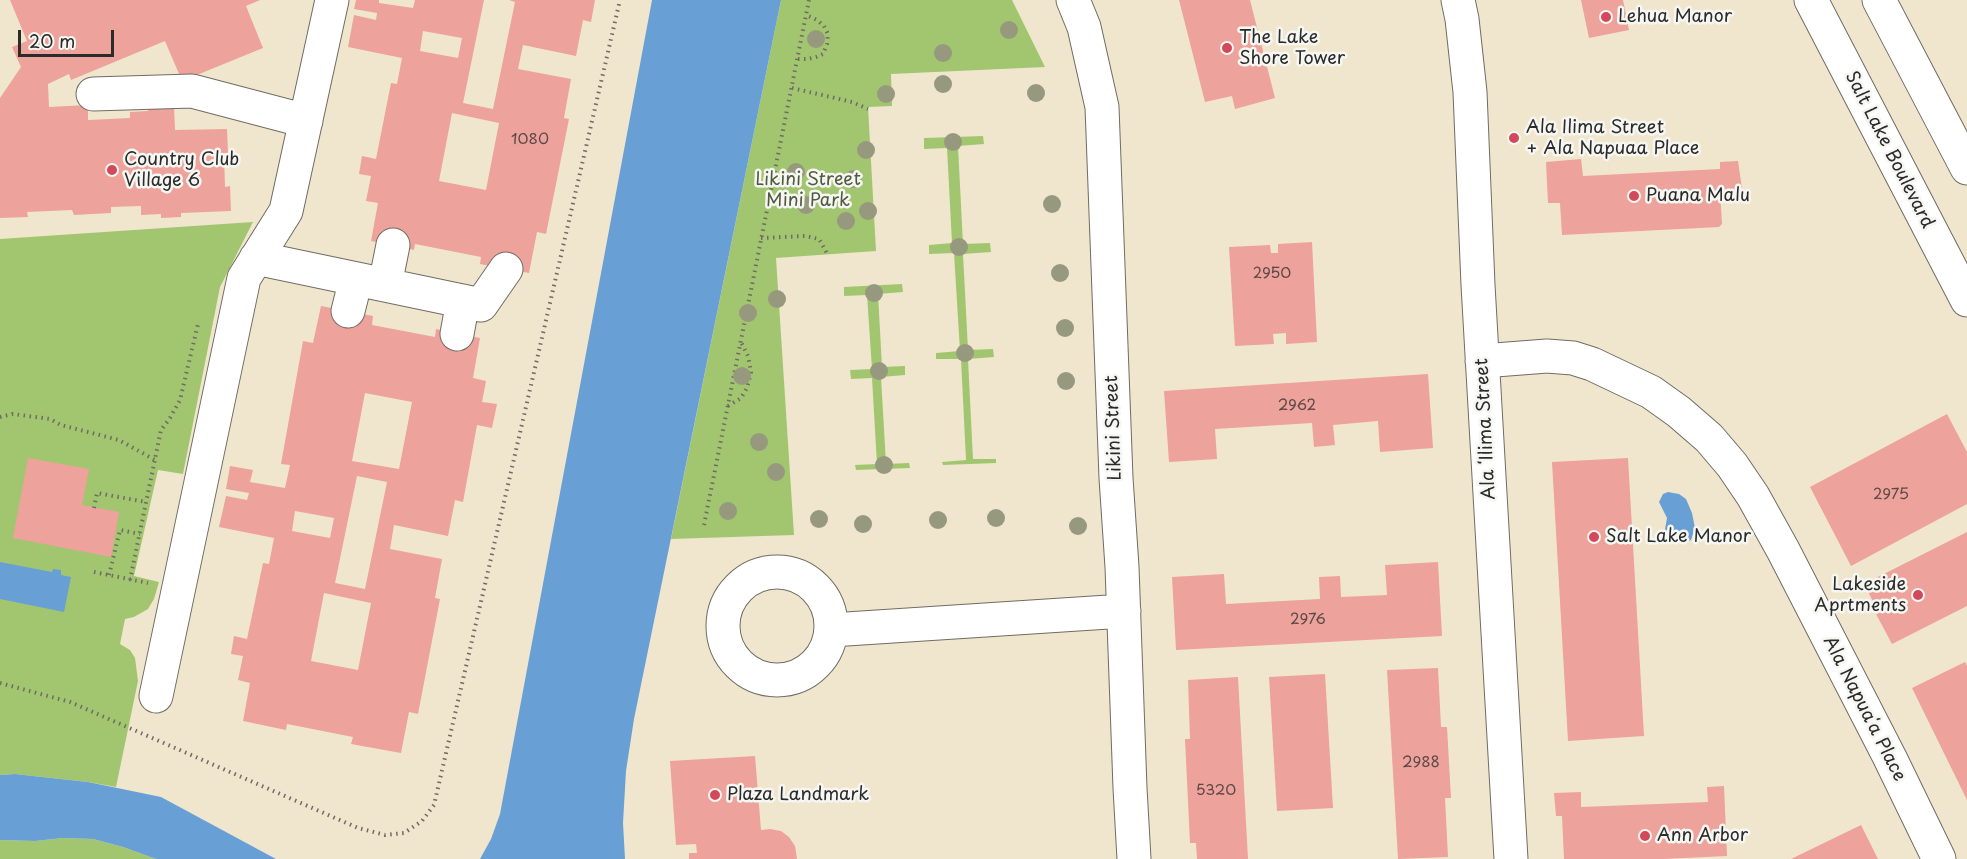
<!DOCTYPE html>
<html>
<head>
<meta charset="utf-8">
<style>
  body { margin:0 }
  #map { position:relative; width:1967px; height:859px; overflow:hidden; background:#f0e6ce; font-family:"Playpen Sans",sans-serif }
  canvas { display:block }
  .scale { position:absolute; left:18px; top:30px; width:96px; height:27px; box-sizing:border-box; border:3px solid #2b2b2b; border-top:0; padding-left:8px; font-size:18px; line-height:21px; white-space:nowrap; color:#2b2b2b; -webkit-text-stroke:4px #f6f6f2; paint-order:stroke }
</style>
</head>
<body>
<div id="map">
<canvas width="1967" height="859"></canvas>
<div class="scale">20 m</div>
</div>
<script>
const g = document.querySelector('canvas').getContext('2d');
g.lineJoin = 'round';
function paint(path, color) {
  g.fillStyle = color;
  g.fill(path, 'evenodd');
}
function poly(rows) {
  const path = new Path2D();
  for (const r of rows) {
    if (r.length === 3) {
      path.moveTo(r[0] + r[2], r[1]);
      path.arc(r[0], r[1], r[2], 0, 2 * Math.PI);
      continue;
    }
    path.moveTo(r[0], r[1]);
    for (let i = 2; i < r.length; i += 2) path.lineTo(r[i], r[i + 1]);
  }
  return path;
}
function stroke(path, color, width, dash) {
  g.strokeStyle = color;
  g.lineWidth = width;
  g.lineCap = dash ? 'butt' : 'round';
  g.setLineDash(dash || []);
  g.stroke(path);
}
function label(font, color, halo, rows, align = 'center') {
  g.font = font + ' "Playpen Sans",sans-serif';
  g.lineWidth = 5;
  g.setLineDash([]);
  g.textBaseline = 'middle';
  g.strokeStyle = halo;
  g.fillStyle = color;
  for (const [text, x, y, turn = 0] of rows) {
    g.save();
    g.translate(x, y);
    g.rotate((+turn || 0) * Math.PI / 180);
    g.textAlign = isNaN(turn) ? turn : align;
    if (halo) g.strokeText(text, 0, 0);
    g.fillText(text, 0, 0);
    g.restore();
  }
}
paint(poly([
  [781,0,1012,0,1045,67,891,74,892,106,868,107,876,251,776,258,794,535,671,539],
  [983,136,984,144,958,146,963,244,990,243,991,252,963,254,968,350,993,349,994,357,968,359,973,459,996,459,996,463,943,465,942,462,966,460,961,359,936,359,936,353,960,351,954,253,929,254,929,245,952,243,947,148,924,149,924,138],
  [253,222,220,287,183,474,158,470,134,576,159,582,154,599,148,609,134,617,125,619,120,644,130,650,135,658,138,681,116,787,88,782,15,774,0,775,0,239],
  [902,284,903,292,878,294,882,367,905,366,905,375,881,377,886,464,909,463,910,468,856,470,855,465,877,464,872,378,851,379,850,370,872,369,867,295,844,296,844,287],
  [63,838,93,839,123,847,156,859,0,859,0,840,35,841]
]), '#a2c66f');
paint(poly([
  [652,0,781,0,634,719,626,771,623,823,625,859,480,859,491,839,500,814],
  [1668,492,1679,494,1686,499,1692,513,1695,528,1691,540,1685,543,1674,543,1669,539,1665,529,1667,518,1659,502,1663,494],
  [0,562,52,572,53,569,61,570,61,575,71,577,64,612,0,599],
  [15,774,88,782,161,797,276,859,156,859,123,847,93,839,63,838,35,841,0,840,0,775]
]), '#68a0d6');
paint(poly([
  [10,0,260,0,246,6,263,48,182,81,165,41,71,80,69,74,48,84,49,107,88,105,88,120,130,118,130,112,148,111,148,107,174,106,175,130,227,129,228,153,224,153,225,187,230,186,231,211,181,213,181,217,161,218,161,214,141,215,141,206,111,207,111,213,74,215,72,210,27,212,28,217,0,218,0,98,21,67,12,47,27,41],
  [356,0,379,0,379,3,413,8,415,0,484,0,463,103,493,109,515,2,509,0,595,0,591,22,583,20,576,56,523,45,518,69,571,79,564,118,569,119,546,234,537,232,529,273,480,264,481,257,415,244,414,250,371,241,378,203,366,201,371,176,359,174,362,156,376,159,391,83,397,84,402,58,348,47,354,15,376,20,377,13,354,9],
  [423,31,462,38,458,58,420,51],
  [452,113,499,123,486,190,439,181],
  [1179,0,1250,0,1275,98,1235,109,1232,96,1205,102],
  [1581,0,1623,0,1629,30,1589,38],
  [1581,159,1583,176,1720,169,1720,162,1738,161,1742,188,1720,190,1722,224,1719,227,1562,235,1560,203,1548,203,1546,162],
  [1312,242,1317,342,1286,344,1286,333,1273,334,1274,344,1235,346,1229,247,1270,245,1271,253,1278,253,1278,244],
  [321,306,373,316,372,325,435,337,436,329,480,338,473,378,486,381,482,402,497,404,492,428,477,425,463,502,455,500,448,536,394,525,390,549,442,559,435,598,440,599,418,714,409,712,401,753,351,744,353,737,287,724,286,730,243,721,250,683,238,680,243,656,231,654,234,636,247,639,263,563,269,564,274,538,219,527,226,496,247,500,249,493,226,489,230,466,253,470,250,482,285,488,290,465,281,464,303,341,313,343],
  [365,393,412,402,399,469,352,461],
  [357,476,387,482,365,589,335,583],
  [295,511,334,518,330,538,292,531],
  [324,593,371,603,358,670,311,661],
  [1428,374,1433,448,1380,452,1378,421,1333,425,1335,445,1314,447,1312,423,1215,429,1217,459,1169,462,1164,391],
  [1947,414,1967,452,1967,504,1851,566,1810,487],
  [28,458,89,469,82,505,119,512,111,557,13,538],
  [1628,458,1644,736,1568,741,1552,462],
  [1967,532,1967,606,1892,644,1876,614,1879,613,1864,584],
  [1438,562,1442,636,1176,650,1172,577,1224,574,1226,604,1320,599,1319,577,1340,576,1341,597,1387,595,1385,565],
  [1965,662,1967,666,1967,800,1912,688],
  [1438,668,1441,727,1447,727,1451,798,1445,798,1448,857,1398,859,1387,670],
  [1325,674,1333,808,1277,811,1269,677],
  [1238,677,1248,859,1197,859,1196,843,1190,843,1185,739,1190,739,1188,680],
  [755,756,761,830,770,829,781,831,789,837,795,846,797,859,689,859,689,853,697,853,696,844,676,845,670,761],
  [1724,786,1727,856,1663,859,1564,859,1562,816,1556,816,1554,793,1581,792,1581,807,1708,802,1707,787],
  [1861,825,1878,859,1791,859]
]), '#eda29b');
const minor = poly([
  [1073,0,1084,27,1102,107,1116,478,1122,567,1130,788,1134,859],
  [1458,0,1462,19,1470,92,1478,285,1511,859],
  [93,94,192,91,306,121],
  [256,258,481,305,506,269],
  [385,285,393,245],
  [348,311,356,279],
  [457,334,463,301],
  [1482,361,1547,356,1573,358,1592,364,1651,392,1679,412,1709,438,1732,465,1753,496,1783,550,1890,758,1939,859],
  [777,626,54],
  [831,630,1124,611],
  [156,696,244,278,286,211,332,0]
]);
const major = poly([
  [1811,0,1967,300],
  [1879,0,1967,168]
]);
stroke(minor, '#706c64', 35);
stroke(major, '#706c64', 35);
stroke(poly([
  [798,59,808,59,816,57,823,54,827,44,828,34,824,26,817,20,806,15],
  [792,88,852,102,868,109],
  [761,238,805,236,819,239,828,255],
  [728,406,741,398,747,388,751,372,748,356,741,342],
  [0,417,13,414,50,419,61,425,119,440,155,460],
  [94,508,97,493,146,502],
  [704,525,809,0],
  [94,572,148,583],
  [109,575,120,530,140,534],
  [130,580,161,430,170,418,180,400,198,324],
  [0,683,70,702,358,828,385,835,404,833,422,821,434,805,620,0]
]), '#706c64', 4, [1.5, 4.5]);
stroke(minor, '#fff', 33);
stroke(major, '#fff', 33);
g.fillStyle = '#97997f';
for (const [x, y] of [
  [1009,30],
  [816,39],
  [943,53],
  [943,84],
  [1036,93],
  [886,94],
  [953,142],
  [866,150],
  [796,172],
  [853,179],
  [1052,204],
  [806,205],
  [868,211],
  [846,221],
  [959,247],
  [1060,273],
  [874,293],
  [777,299],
  [748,313],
  [1065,328],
  [965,353],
  [879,371],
  [742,376],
  [1066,381],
  [759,442],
  [884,465],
  [776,472],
  [728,511],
  [996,518],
  [819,519],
  [938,520],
  [863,524],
  [1078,526]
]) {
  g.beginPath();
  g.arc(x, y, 9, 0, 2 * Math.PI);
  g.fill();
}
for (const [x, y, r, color] of [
  [1606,17,6,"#d1495b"],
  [1227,48,6,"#d1495b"],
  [1514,138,6,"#d1495b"],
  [112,170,6,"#d1495b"],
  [1634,196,6,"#d1495b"],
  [1594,537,6,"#d1495b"],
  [1918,595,6,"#d1495b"],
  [715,795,6,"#d1495b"],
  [1645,836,6,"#d1495b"]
]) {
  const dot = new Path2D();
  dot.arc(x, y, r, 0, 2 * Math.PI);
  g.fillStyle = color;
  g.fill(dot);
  stroke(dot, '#f6f6f2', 2);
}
label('15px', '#5c4947', null, [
  ["1080",530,140],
  ["2950",1272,274],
  ["2962",1297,406],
  ["2975",1891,495],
  ["2976",1308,620],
  ["2988",1421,763],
  ["5320",1216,791]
]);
label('18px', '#2b2b2b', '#f6f6f2', [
  ["Lehua Manor",1618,17],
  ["The Lake",1239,38],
  ["Shore Tower",1239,59],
  ["Ala Ilima Street",1526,128],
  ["+ Ala Napuaa Place",1526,149],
  ["Country Club",124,160],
  ["Village 6",124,181],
  ["Puana Malu",1646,196],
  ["Salt Lake Manor",1606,537],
  ["Lakeside",1906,585,"right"],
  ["Aprtments",1906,606,"right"],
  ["Plaza Landmark",727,795],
  ["Ann Arbor",1657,836]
], 'left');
label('18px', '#2b2b2b', '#f6f6f2', [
  ["Salt Lake Boulevard",1889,150,63],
  ["Likini Street",1114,428,-92],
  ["Ala ʻIlima Street",1486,429,-93],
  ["Ala Napuaʻa Place",1864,709,63]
]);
label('18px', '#4f5a3f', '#f6f6f2', [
  ["Likini Street",808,180],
  ["Mini Park",808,201]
]);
</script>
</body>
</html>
